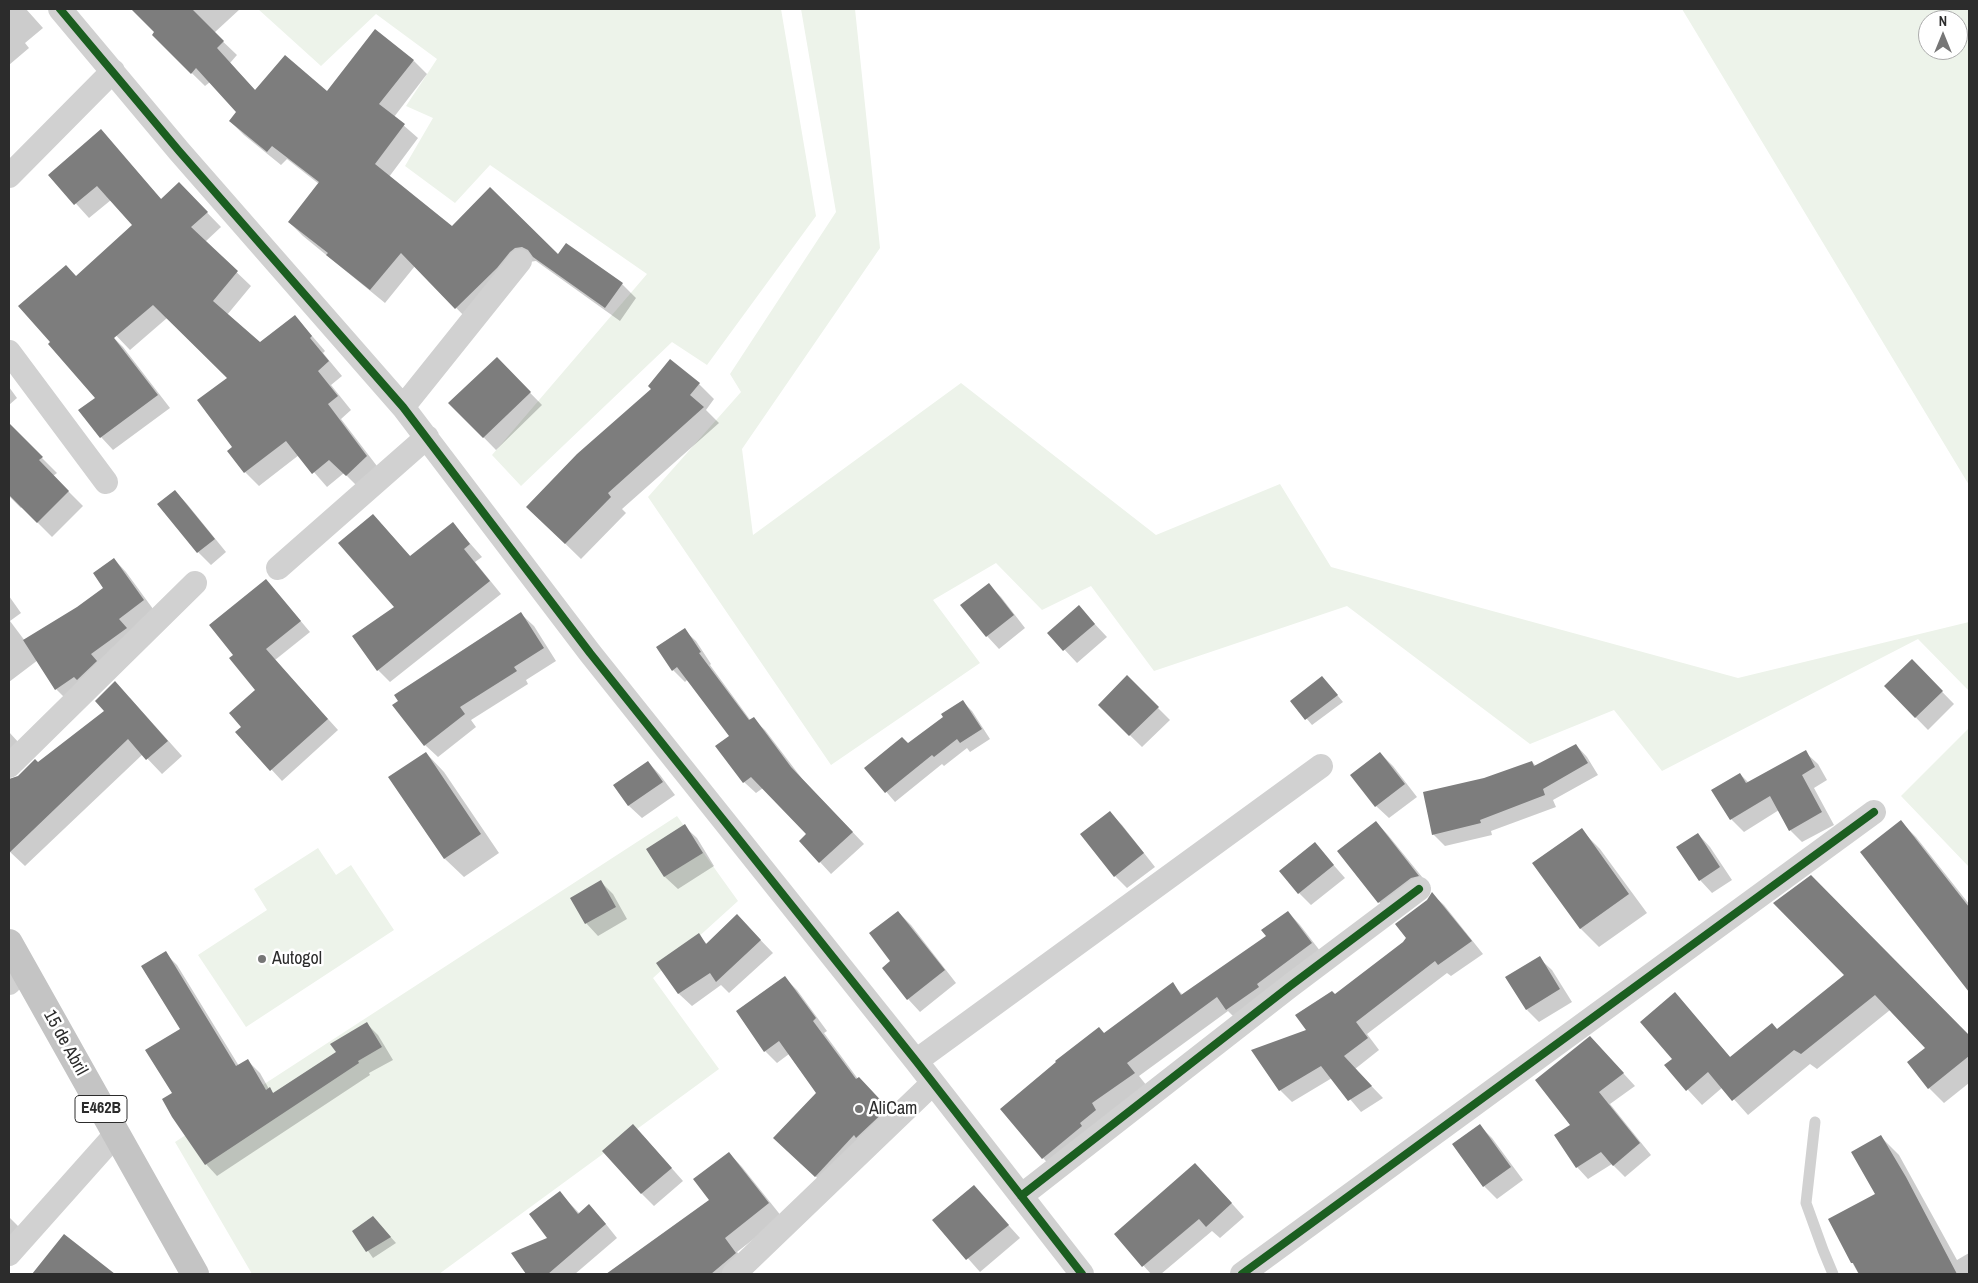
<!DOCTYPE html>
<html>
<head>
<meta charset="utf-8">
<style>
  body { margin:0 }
  #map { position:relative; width:1978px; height:1283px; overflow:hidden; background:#fff; font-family:"Archivo Narrow",sans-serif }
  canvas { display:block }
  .frame { position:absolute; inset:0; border:10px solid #2c2c2c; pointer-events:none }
  .north { position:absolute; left:1918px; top:10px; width:50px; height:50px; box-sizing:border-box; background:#fff; border:1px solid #ababab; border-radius:50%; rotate:0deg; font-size:14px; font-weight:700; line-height:20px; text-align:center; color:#2c2c2c }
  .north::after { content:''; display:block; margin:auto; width:18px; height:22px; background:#767676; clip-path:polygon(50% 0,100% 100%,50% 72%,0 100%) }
</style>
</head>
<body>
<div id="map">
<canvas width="1978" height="1283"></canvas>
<div class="frame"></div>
<div class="north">N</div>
</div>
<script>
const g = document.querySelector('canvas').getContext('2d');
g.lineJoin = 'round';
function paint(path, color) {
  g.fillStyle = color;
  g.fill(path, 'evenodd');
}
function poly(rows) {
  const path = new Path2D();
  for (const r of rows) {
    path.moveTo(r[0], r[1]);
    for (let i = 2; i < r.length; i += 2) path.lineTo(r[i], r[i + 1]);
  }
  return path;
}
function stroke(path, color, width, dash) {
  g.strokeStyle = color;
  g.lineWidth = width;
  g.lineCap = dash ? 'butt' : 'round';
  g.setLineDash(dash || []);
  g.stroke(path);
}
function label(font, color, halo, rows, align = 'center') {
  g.font = font + ' "Archivo Narrow",sans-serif';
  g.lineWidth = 5;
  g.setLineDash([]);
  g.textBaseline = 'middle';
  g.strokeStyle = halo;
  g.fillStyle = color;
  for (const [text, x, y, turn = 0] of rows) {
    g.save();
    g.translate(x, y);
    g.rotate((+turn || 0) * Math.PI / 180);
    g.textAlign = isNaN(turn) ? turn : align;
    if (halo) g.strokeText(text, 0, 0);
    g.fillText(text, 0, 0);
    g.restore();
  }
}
paint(poly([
  [258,9,781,9,816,216,707,365,672,342,521,486,492,455,647,274,490,165,455,203,405,166,433,118,406,106,437,59,376,14,321,66],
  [801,9,855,9,880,248,742,449,753,535,961,383,1156,535,1280,484,1331,567,1738,678,1969,622,1969,691,1918,639,1662,771,1614,710,1530,744,1347,606,1154,671,1091,586,1042,610,996,563,933,600,980,663,831,765,648,497,741,392,730,374,836,212],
  [1682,9,1969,9,1969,485],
  [1928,20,1958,20,1958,50,1928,50],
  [1969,728,1969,867,1901,796],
  [677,816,738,901,653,978,719,1069,439,1274,252,1274,175,1142],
  [318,848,336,875,351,865,394,930,246,1027,198,955,267,910,254,889]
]), '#edf3ea');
paint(poly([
  [9,9,26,9,43,28,25,43,29,48,9,65],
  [133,9,240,9,214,33,237,55,230,63,256,91,327,93,414,61,427,74,394,117,418,138,389,177,452,228,559,256,622,284,636,298,620,321,536,261,529,262,470,322,415,266,385,303,303,236,289,222,319,184,287,159,281,165,244,135,230,121,238,112,210,82,205,86,153,35,156,32],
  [101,131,162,200,193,198,221,227,205,242,251,286,227,315,260,344,295,316,325,351,323,353,342,376,331,385,351,410,341,419,380,470,360,489,344,473,327,487,299,455,259,486,245,472,234,447,229,378,167,318,130,350,107,326,77,277,134,226,111,200,89,218,50,175],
  [110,334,123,347,170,408,113,450,101,437,96,398],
  [497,359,542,405,496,450,450,403],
  [699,384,714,399,706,410,719,423,622,509,626,513,581,559,543,522],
  [9,387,17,398,9,405],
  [14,430,57,473,53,476,83,506,52,537,22,507,21,508,9,496,9,435],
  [175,491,187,504,226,552,211,565,198,552,159,504],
  [373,515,411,557,453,524,482,557,475,562,501,594,390,682,378,670,396,607],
  [114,559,126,572,156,613,68,701,56,689,38,660,9,682,9,596,21,613,10,621,25,641,78,608,105,588],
  [266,580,310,632,275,660,338,730,282,781,237,732,243,727,257,690,235,655],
  [989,585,1001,597,1025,628,999,649,987,636],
  [521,614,534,626,556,661,526,680,528,684,471,720,476,727,438,757,425,745],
  [1091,620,1107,637,1077,663,1049,633],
  [684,630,696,641,711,664,710,665,751,721,753,719,765,730,803,780,864,844,831,874,820,862,808,834,763,788,756,793,744,782,730,736,688,679,685,682,673,670],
  [1912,661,1954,704,1928,730,1885,686],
  [1127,677,1170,720,1142,747,1099,705],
  [1328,684,1343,702,1312,725,1292,701],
  [130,698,182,756,162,774,143,754,25,866,9,851,9,732,30,755,10,777,10,781,12,781],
  [963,702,972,711,990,739,970,752,967,748,944,766,942,764,895,802,866,768,908,745],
  [1576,745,1587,757,1598,775,1553,800,1556,807,1491,831,1492,835,1445,846,1433,834,1484,779,1532,762,1536,766],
  [1805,752,1818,764,1827,780,1814,788,1834,825,1802,842,1790,830,1779,810,1744,832,1731,819,1713,791,1740,774,1749,783],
  [426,753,444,772,499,853,464,877,445,859,390,777],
  [1380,753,1393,766,1417,797,1389,818,1376,806],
  [648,762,660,775,675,795,642,818,629,806,615,786],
  [1109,812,1122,825,1155,867,1127,888,1115,876],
  [1376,822,1388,835,1431,888,1391,914,1379,902],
  [1901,822,1916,837,1969,904,1969,990,1862,853],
  [684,826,697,838,714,866,678,889,665,877,647,849],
  [1581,830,1600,849,1647,913,1599,947,1580,928],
  [1698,834,1710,847,1732,880,1712,893,1700,880,1678,847],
  [1315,844,1345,878,1311,905,1299,893],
  [1811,877,1969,1037,1969,1083,1944,1103,1929,1088,1927,1049,1890,1010,1817,1069,1810,1064,1748,1115,1723,1087,1702,1105,1666,1066,1674,1059,1675,994,1731,1058,1777,1030,1846,975],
  [601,882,613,894,627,919,598,936,586,923],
  [1432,894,1444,905,1483,954,1451,976,1447,973,1367,1034,1379,1050,1355,1069,1383,1098,1361,1112,1332,1078,1292,1102,1280,1090,1253,1051,1308,1031,1335,995,1403,943],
  [898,912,911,925,956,983,920,1012,908,999],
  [1288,912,1300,925,1324,956,1239,1022,1228,1011,1139,1076,1147,1086,1055,1171,1043,1158,1104,1034,1172,984,1183,995,1268,936],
  [749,928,773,953,729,993,721,985,692,1006,679,994,658,963,698,935,707,944],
  [165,953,177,965,239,1066,248,1061,260,1073,269,1089,274,1094,337,1052,367,1024,378,1035,393,1060,369,1073,370,1075,217,1176,206,1164,173,1094,182,1029],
  [1539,958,1552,970,1572,1002,1539,1022,1527,1010],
  [785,978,797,990,827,1031,824,1033,858,1079,899,1120,828,1188,787,1150,817,1093,789,1054,777,1063,765,1051],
  [1602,1050,1635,1086,1610,1104,1651,1155,1625,1177,1612,1164,1588,1179,1577,1167,1572,1125],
  [1480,1126,1492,1138,1523,1180,1497,1199,1484,1186],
  [1881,1137,1899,1155,1957,1260,1969,1253,1969,1274,1855,1274,1858,1273,1829,1220,1877,1195],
  [645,1138,683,1181,654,1206,642,1194],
  [729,1153,742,1167,782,1217,737,1252,749,1267,741,1274,608,1274,710,1200],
  [1208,1177,1244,1217,1220,1238,1212,1231,1161,1274,1151,1274,1115,1234],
  [974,1187,1020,1238,980,1272,934,1220],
  [560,1193,580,1214,601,1218,617,1238,575,1274,528,1274,513,1254,549,1239],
  [9,1217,25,1233,9,1251],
  [379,1224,396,1243,373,1258,354,1231],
  [101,1265,110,1274,36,1274,34,1273]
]), '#0003');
paint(poly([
  [131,9,192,9,224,41,217,48,255,90,285,55,327,91,375,29,414,60,379,104,405,124,375,164,452,226,490,187,558,254,566,243,623,283,605,308,533,257,528,250,522,247,515,248,510,252,497,268,455,309,401,253,370,290,326,255,328,253,288,222,319,182,272,146,267,152,229,121,236,112,196,68,191,74,152,35,154,32],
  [101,129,161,199,179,182,208,212,191,227,238,271,213,301,260,342,295,315,312,336,310,338,329,361,318,371,338,396,328,404,367,456,346,476,329,460,312,474,286,441,244,473,227,451,232,447,197,400,227,378,153,305,114,338,158,395,100,438,78,410,95,398,48,344,50,342,18,306,66,265,76,276,132,225,97,186,74,205,48,175],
  [497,357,531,392,483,438,448,403],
  [670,359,700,383,690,395,704,407,608,493,611,497,565,544,526,507,577,454,651,389,648,386],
  [9,423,43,457,39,460,69,491,37,523,9,495],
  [175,490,215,539,197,553,157,504],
  [373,514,410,556,453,522,470,544,464,549,490,581,377,671,352,636,394,607,338,543],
  [114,558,144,600,119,619,127,628,91,654,97,661,77,680,74,677,55,690,23,640,77,607,103,588,93,573],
  [266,579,301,621,266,649,328,719,270,771,235,732,241,727,229,713,255,690,229,658,233,655,209,625],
  [989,583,1014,615,986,637,960,605],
  [1079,605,1095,624,1063,651,1047,633],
  [521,612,544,648,514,667,517,671,460,707,465,714,424,746,392,705,398,701,394,695],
  [685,628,701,652,699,653,749,720,754,717,791,767,853,832,819,863,799,841,806,834,751,777,743,783,715,746,729,736,677,667,672,671,656,647],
  [1912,659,1943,691,1915,718,1884,686],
  [1127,675,1159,707,1129,736,1098,705],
  [1322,676,1338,695,1305,720,1290,701],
  [115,681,168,741,146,760,128,739,9,853,9,779,18,776,35,759,38,762,104,711,95,701],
  [963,700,982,729,960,743,957,739,934,757,932,755,885,793,864,768,902,737,908,743,943,717,941,714],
  [1576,744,1588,763,1543,789,1545,795,1480,820,1481,823,1432,835,1423,792,1484,778,1532,761,1534,766],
  [1806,750,1815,767,1802,775,1822,812,1789,831,1770,796,1730,820,1711,790,1740,773,1746,783],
  [426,752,481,834,444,859,388,777],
  [1380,752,1405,784,1375,807,1350,775],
  [648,761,663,782,628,806,613,785],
  [1110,811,1144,853,1114,877,1080,834],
  [1901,820,1969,907,1969,992,1860,852],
  [1376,821,1419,876,1411,878,1378,903,1337,851],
  [685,824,703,853,664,877,646,849],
  [1582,828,1629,894,1580,929,1532,863],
  [1698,833,1720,867,1699,881,1676,847],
  [1315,842,1334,865,1298,894,1279,871],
  [1811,875,1969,1035,1969,1056,1928,1089,1907,1062,1925,1048,1875,995,1801,1054,1794,1050,1732,1101,1708,1072,1686,1091,1664,1065,1672,1059,1640,1022,1675,992,1730,1057,1772,1023,1777,1029,1844,975,1773,903],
  [601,880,616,907,585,924,570,898],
  [1432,892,1472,941,1438,965,1435,961,1356,1022,1368,1038,1344,1056,1372,1086,1348,1101,1321,1066,1279,1091,1251,1050,1306,1030,1295,1015,1332,991,1335,994,1403,942,1406,938,1395,924,1427,900],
  [898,911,945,970,907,1000,882,968,890,961,869,933],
  [1288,911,1312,943,1257,984,1259,987,1226,1010,1217,997,1127,1063,1135,1073,1092,1103,1096,1110,1080,1123,1082,1126,1042,1159,1000,1109,1056,1062,1055,1061,1099,1027,1104,1033,1173,982,1181,995,1266,936,1261,930],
  [737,914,761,940,716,982,710,973,678,994,656,963,699,933,706,944],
  [166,951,236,1066,248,1059,266,1090,270,1087,273,1093,336,1052,330,1044,367,1022,382,1047,358,1061,359,1063,205,1165,172,1117,162,1099,172,1093,145,1050,180,1029,141,966],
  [1540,956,1560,989,1526,1010,1505,977],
  [785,976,816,1018,813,1021,856,1079,859,1077,888,1108,856,1138,854,1135,815,1177,773,1138,816,1093,779,1041,764,1052,736,1011],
  [1590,1036,1624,1073,1599,1092,1640,1143,1613,1166,1601,1152,1576,1168,1554,1135,1570,1125,1535,1080],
  [633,1124,672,1168,641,1194,602,1151],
  [1480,1124,1511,1167,1483,1187,1452,1144],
  [1881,1135,1906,1177,1957,1274,1859,1274,1853,1263,1851,1263,1828,1219,1875,1194,1851,1152],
  [729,1152,769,1203,725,1238,736,1253,711,1274,606,1274,709,1200,693,1179],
  [1195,1163,1232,1203,1206,1227,1199,1219,1142,1267,1114,1234],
  [974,1185,1009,1225,966,1260,932,1220],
  [560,1191,578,1214,589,1204,606,1224,548,1274,526,1274,511,1253,547,1238,529,1214],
  [373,1216,391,1237,366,1252,352,1231],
  [64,1234,115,1274,32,1274]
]), '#7d7d7d');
stroke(poly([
  [1815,1122,1806,1203,1823,1250,1833,1274]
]), '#d1d1d1', 11);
stroke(poly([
  [60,9,179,151,403,407,590,653,916,1061,1082,1274],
  [9,176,113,71],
  [9,352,106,482],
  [403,407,520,261],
  [278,568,427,437],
  [9,766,195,583],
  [9,983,23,969],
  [916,1061,1321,766],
  [1021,1196,1290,986,1419,889],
  [9,1254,116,1134],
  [734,1274,933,1083],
  [1242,1274,1874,812]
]), '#d1d1d1', 24);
stroke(poly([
  [9,943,195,1274]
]), '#c4c4c4', 28);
stroke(poly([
  [60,9,179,151,403,407,590,653,916,1061,1082,1274],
  [1021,1196,1290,986,1419,889],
  [1242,1274,1874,812]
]), '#1b5e20', 8);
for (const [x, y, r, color] of [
  [262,959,5,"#767676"],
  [859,1109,5,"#767676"]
]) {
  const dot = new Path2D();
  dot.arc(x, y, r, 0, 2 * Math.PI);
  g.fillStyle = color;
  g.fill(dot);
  stroke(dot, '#fff', 2);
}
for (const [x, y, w] of [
  [101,1109,52]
]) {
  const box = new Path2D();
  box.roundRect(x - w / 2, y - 13.5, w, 27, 4);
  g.fillStyle = '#fff';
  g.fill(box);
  stroke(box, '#2c2c2c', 1);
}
label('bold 16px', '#2c2c2c', null, [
  ["E462B",101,1109]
]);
label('18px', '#2c2c2c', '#fff', [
  ["Autogol",272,959],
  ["AliCam",869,1109]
], 'left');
label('18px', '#2c2c2c', '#fff', [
  ["15 de Abril",65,1043,61]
]);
</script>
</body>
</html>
